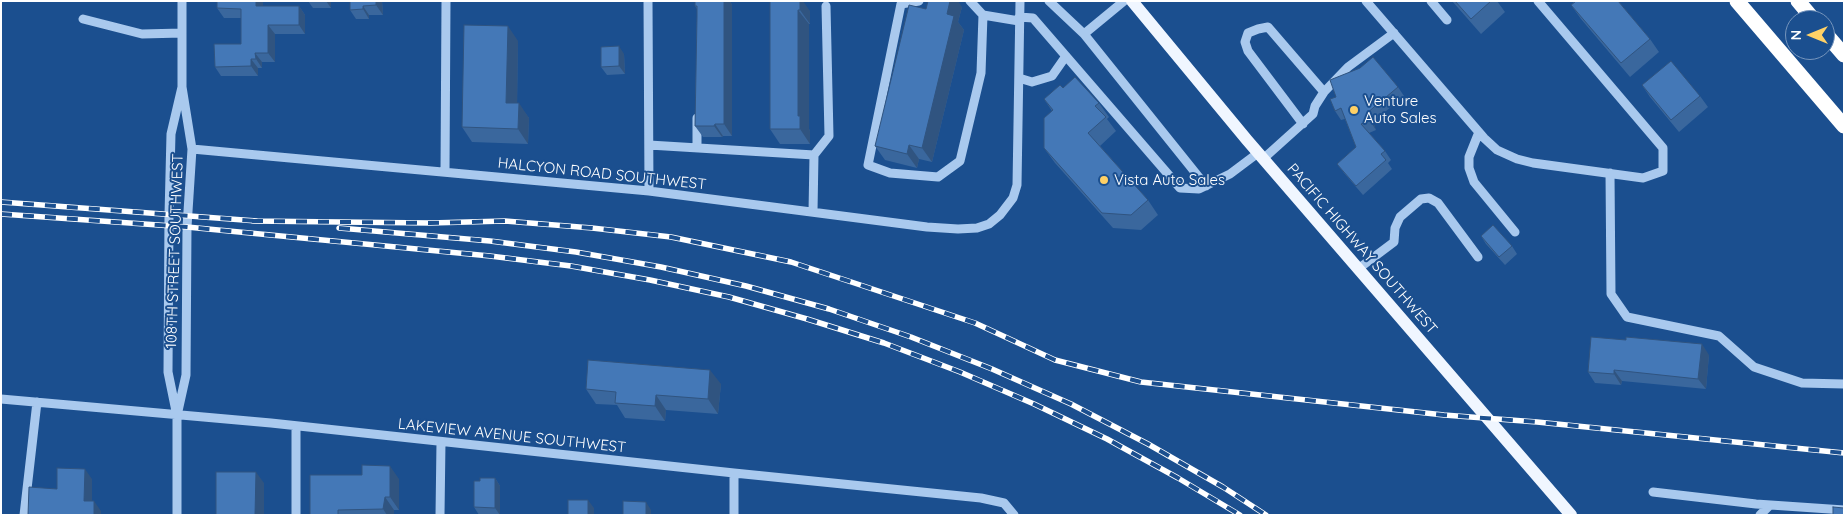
<!DOCTYPE html>
<html>
<head>
<meta charset="utf-8">
<style>
  body { margin:0 }
  #map { position:relative; width:1845px; height:516px; overflow:hidden; background:#1b4f8f; font-family:Quicksand,sans-serif }
  canvas { display:block }
  .frame { position:absolute; inset:0; border:2px solid #fff; pointer-events:none }
  .north { position:absolute; left:1785px; top:10px; width:50px; height:50px; box-sizing:border-box; background:#1b4f8f; border:1px solid #7695bc; border-radius:50%; rotate:270deg; font-size:14px; font-weight:700; line-height:20px; text-align:center; color:#fff }
  .north::after { content:''; display:block; margin:auto; width:18px; height:22px; background:#ffd166; clip-path:polygon(50% 0,100% 100%,50% 72%,0 100%) }
</style>
</head>
<body>
<div id="map">
<canvas width="1845" height="516"></canvas>
<div class="frame"></div>
<div class="north">N</div>
</div>
<script>
const g = document.querySelector('canvas').getContext('2d');
g.lineJoin = 'round';
function poly(rows) {
  const path = new Path2D();
  for (const r of rows) {
    path.moveTo(r[0], r[1]);
    for (let i = 2; i < r.length; i += 2) path.lineTo(r[i], r[i + 1]);
  }
  return path;
}
function stroke(path, color, width, dash) {
  g.strokeStyle = color;
  g.lineWidth = width;
  g.lineCap = dash ? 'butt' : 'round';
  g.setLineDash(dash || []);
  g.stroke(path);
}
function paint(path, color) {
  g.fillStyle = color;
  g.fill(path, 'evenodd');
}
function label(font, color, halo, rows, align = 'center') {
  g.font = font + ' Quicksand,sans-serif';
  g.lineWidth = 4;
  g.setLineDash([]);
  g.textBaseline = 'middle';
  g.strokeStyle = halo;
  g.fillStyle = color;
  for (const [text, x, y, turn = 0] of rows) {
    g.save();
    g.translate(x, y);
    g.rotate((+turn || 0) * Math.PI / 180);
    g.textAlign = isNaN(turn) ? turn : align;
    if (halo) g.strokeText(text, 0, 0);
    g.fillText(text, 0, 0);
    g.restore();
  }
}
stroke(poly([
  [648,1,649,191],
  [919,1,901,4,868,165,890,173,938,177,960,161,981,73,983,15],
  [970,1,983,15,1019,21],
  [1049,1,1084,34,1124,1],
  [1366,1,1484,138,1497,150,1517,159,1533,163,1643,178,1663,171,1663,148,1538,1],
  [1431,1,1447,20],
  [1019,17,1033,18,1180,188,1199,189,1230,174,1258,153],
  [83,19,142,34,182,33],
  [1084,34,1206,186],
  [1019,78,1032,82,1052,76,1066,56],
  [1303,124,1248,51,1245,42,1248,33,1258,29,1268,27,1324,92],
  [1479,132,1469,157,1469,168,1474,182,1515,232],
  [649,145,814,155,813,212],
  [697,148,697,118],
  [192,149,649,191,927,227,958,229,977,228,989,224,1000,215,1013,198,1017,185,1020,1],
  [814,155,829,136,826,6],
  [1263,159,1313,114,1315,106,1324,92,1348,67,1394,33],
  [445,172,446,1],
  [1610,173,1611,294,1627,317,1719,336,1754,367,1802,383,1844,384],
  [1358,269,1394,242,1395,228,1400,217,1421,199,1429,198,1438,203,1478,257],
  [1,399,271,423,734,473,981,498,1004,503,1014,515],
  [178,411,186,375,187,227,192,149,182,87,182,1],
  [734,473,734,515],
  [1653,492,1756,504,1844,510],
  [24,515,37,402],
  [177,515,177,416,168,372,169,215,171,134,182,87],
  [296,515,296,426],
  [440,515,441,442],
  [1760,515,1770,505]
]), '#a9c9ee', 9);
stroke(poly([
  [1132,1,1247,140,1571,515]
]), '#f0f6ff', 12);
stroke(poly([
  [1737,1,1844,126],
  [1798,1,1814,20],
  [1825,33,1844,55]
]), '#fff', 15);
const rail = poly([
  [1,202,257,221],
  [1,214,187,227,490,256,571,266,650,280,729,297,807,319,884,343,960,372,1034,404,1107,439,1178,478,1240,515],
  [252,221,430,223,505,221,592,228,671,237,791,262,975,323,1055,360,1141,382,1444,415,1537,422,1844,453],
  [339,228,490,241,576,252,661,267,746,286,829,309,911,337,992,369,1071,404,1148,444,1223,487,1266,515]
]);
stroke(rail, '#fff', 5.5);
stroke(rail, '#1b4f8f', 4, [11]);
paint(poly([
  [308,1,331,1,331,8,313,8],
  [382,1,383,15,369,15,369,19,356,19,350,10],
  [695,1,730,1,732,5,732,136,723,136,722,137,703,137,695,126,697,16,697,9,695,6],
  [770,1,810,11,810,24,809,24,809,129,810,131,810,144,780,144,770,129],
  [1452,1,1497,1,1505,12,1481,34],
  [1572,1,1618,1,1650,39,1659,52,1630,77,1581,19,1571,5,1574,3],
  [263,6,299,6,305,15,305,34,275,34,275,62,262,62,262,68,258,68,258,76,221,76,215,67,241,44,241,18,224,18,217,8],
  [962,7,958,22,964,30,932,162,919,159,917,168,885,160,875,146,926,9],
  [518,41,517,103,529,118,528,144,472,142,462,127],
  [624,54,625,74,607,75,601,67],
  [1360,68,1398,87,1404,96,1373,122,1376,130,1369,133,1385,151,1391,160,1388,163,1392,169,1363,195,1344,173,1337,164,1356,147,1345,119,1341,120,1335,111,1336,97],
  [1642,85,1700,96,1708,107,1679,132,1650,97],
  [1063,88,1099,103,1109,117,1107,119,1116,131,1100,146,1148,200,1158,215,1141,230,1113,228,1055,163,1044,148,1052,111,1044,99],
  [1481,236,1512,246,1517,254,1505,265,1486,244],
  [1709,355,1706,389,1622,381,1621,385,1595,383,1588,372],
  [721,384,718,414,666,410,665,421,625,418,617,405,596,404,586,389],
  [495,478,500,486,500,515,479,515,474,507],
  [399,479,399,510,394,510,394,515,310,515]
]), '#3a679d');
paint(poly([
  [256,1,263,1,263,15,256,6],
  [326,1,331,1,331,8],
  [376,1,382,1,383,15,376,5],
  [724,1,730,1,732,5,732,136,724,124],
  [800,1,803,1,810,11,810,24,800,10],
  [950,1,958,1,962,7,958,22,964,30,932,162,922,148,947,14],
  [299,6,305,15,305,34,299,25],
  [363,6,369,15,369,19,363,9],
  [798,10,809,24,809,129,810,131,810,144,800,129,798,116],
  [268,25,275,34,275,62,268,53],
  [508,26,518,41,517,118,506,103],
  [619,46,624,54,625,74,619,66],
  [255,53,262,62,262,68,256,59],
  [251,59,258,68,258,76,251,66],
  [519,103,529,118,528,144,518,129],
  [1367,113,1373,122,1376,130,1370,121],
  [715,124,723,136,722,137,714,126],
  [909,145,919,159,917,168,907,154],
  [1702,344,1709,355,1706,389,1698,379],
  [710,370,721,384,718,414,708,399],
  [1614,370,1622,381,1621,385,1614,374],
  [656,395,666,410,665,421,655,406],
  [390,466,399,479,399,510,390,497],
  [85,469,92,479,92,511,84,501],
  [256,472,264,483,264,515,255,515],
  [495,478,500,486,500,515,495,508],
  [385,497,394,510,394,515,387,515,383,509],
  [588,500,594,508,594,515,588,515],
  [94,501,101,511,101,515,94,515],
  [646,502,651,510,651,515,646,515]
]), '#305480');
const building = poly([
  [217,1,256,1,256,6,299,6,299,25,268,25,268,53,255,53,256,59,251,59,251,66,215,67,214,44,241,44,241,9,217,8,217,1],
  [350,1,376,1,376,5,363,6,363,9,350,10,350,1],
  [695,1,724,1,724,124,715,124,714,126,695,126,697,16,697,6,695,6,695,1],
  [770,1,800,1,800,10,798,10,798,116,800,116,800,129,770,129,770,1],
  [928,1,950,1,947,14,954,16,922,148,909,145,907,154,875,146,909,5,926,9,928,1],
  [1455,1,1491,1,1471,19,1455,1],
  [1574,1,1618,1,1650,39,1621,63,1571,5,1575,2,1574,1],
  [464,25,508,26,506,103,519,103,518,129,462,127,464,25],
  [619,46,619,66,601,67,601,47,619,46],
  [1373,57,1398,87,1367,113,1370,121,1361,124,1385,151,1381,154,1386,160,1356,186,1337,164,1356,147,1341,108,1335,111,1330,99,1336,97,1330,80,1360,68,1373,57],
  [1671,61,1700,96,1671,120,1642,85,1671,61],
  [1075,77,1099,103,1095,106,1106,117,1088,133,1148,200,1131,215,1102,213,1044,148,1044,118,1053,110,1044,99,1060,85,1063,88,1075,77],
  [1493,225,1512,246,1499,257,1481,236,1493,225],
  [1591,337,1626,340,1626,337,1702,344,1698,379,1614,370,1614,374,1588,372,1591,337],
  [588,360,710,370,708,399,656,395,655,406,615,403,616,392,586,389,588,360],
  [362,465,390,466,390,497,385,497,383,509,338,510,338,515,310,515,310,475,362,475,362,465],
  [57,468,85,469,84,501,94,501,94,515,28,515,29,487,57,489,57,468],
  [216,472,256,472,255,515,216,515,216,472],
  [480,478,495,478,495,508,474,507,474,481,480,481,480,478],
  [568,500,588,500,588,515,568,515,568,500],
  [623,501,646,502,646,515,623,515,623,501],
  [1833,507,1844,508,1844,515,1833,515,1833,507]
]);
paint(building, '#4478b7');
stroke(building, '#305480', 1);
for (const [x, y, r, color] of [
  [1354,110,5,"#ffd166"],
  [1104,180,5,"#ffd166"]
]) {
  const dot = new Path2D();
  dot.arc(x, y, r, 0, 2 * Math.PI);
  g.fillStyle = color;
  g.fill(dot);
  stroke(dot, '#1b4f8f', 2);
}
label('15px', '#fff', '#1b4f8f', [
  ["Venture",1364,101],
  ["Auto Sales",1364,118],
  ["Vista Auto Sales",1114,180]
], 'left');
label('15px', '#fff', '#1b4f8f', [
  ["HALCYON ROAD SOUTHWEST",602,174,6],
  ["PACIFIC HIGHWAY SOUTHWEST",1362,249,49],
  ["108TH STREET SOUTHWEST",175,251,-88],
  ["LAKEVIEW AVENUE SOUTHWEST",512,436,6]
]);
</script>
</body>
</html>
